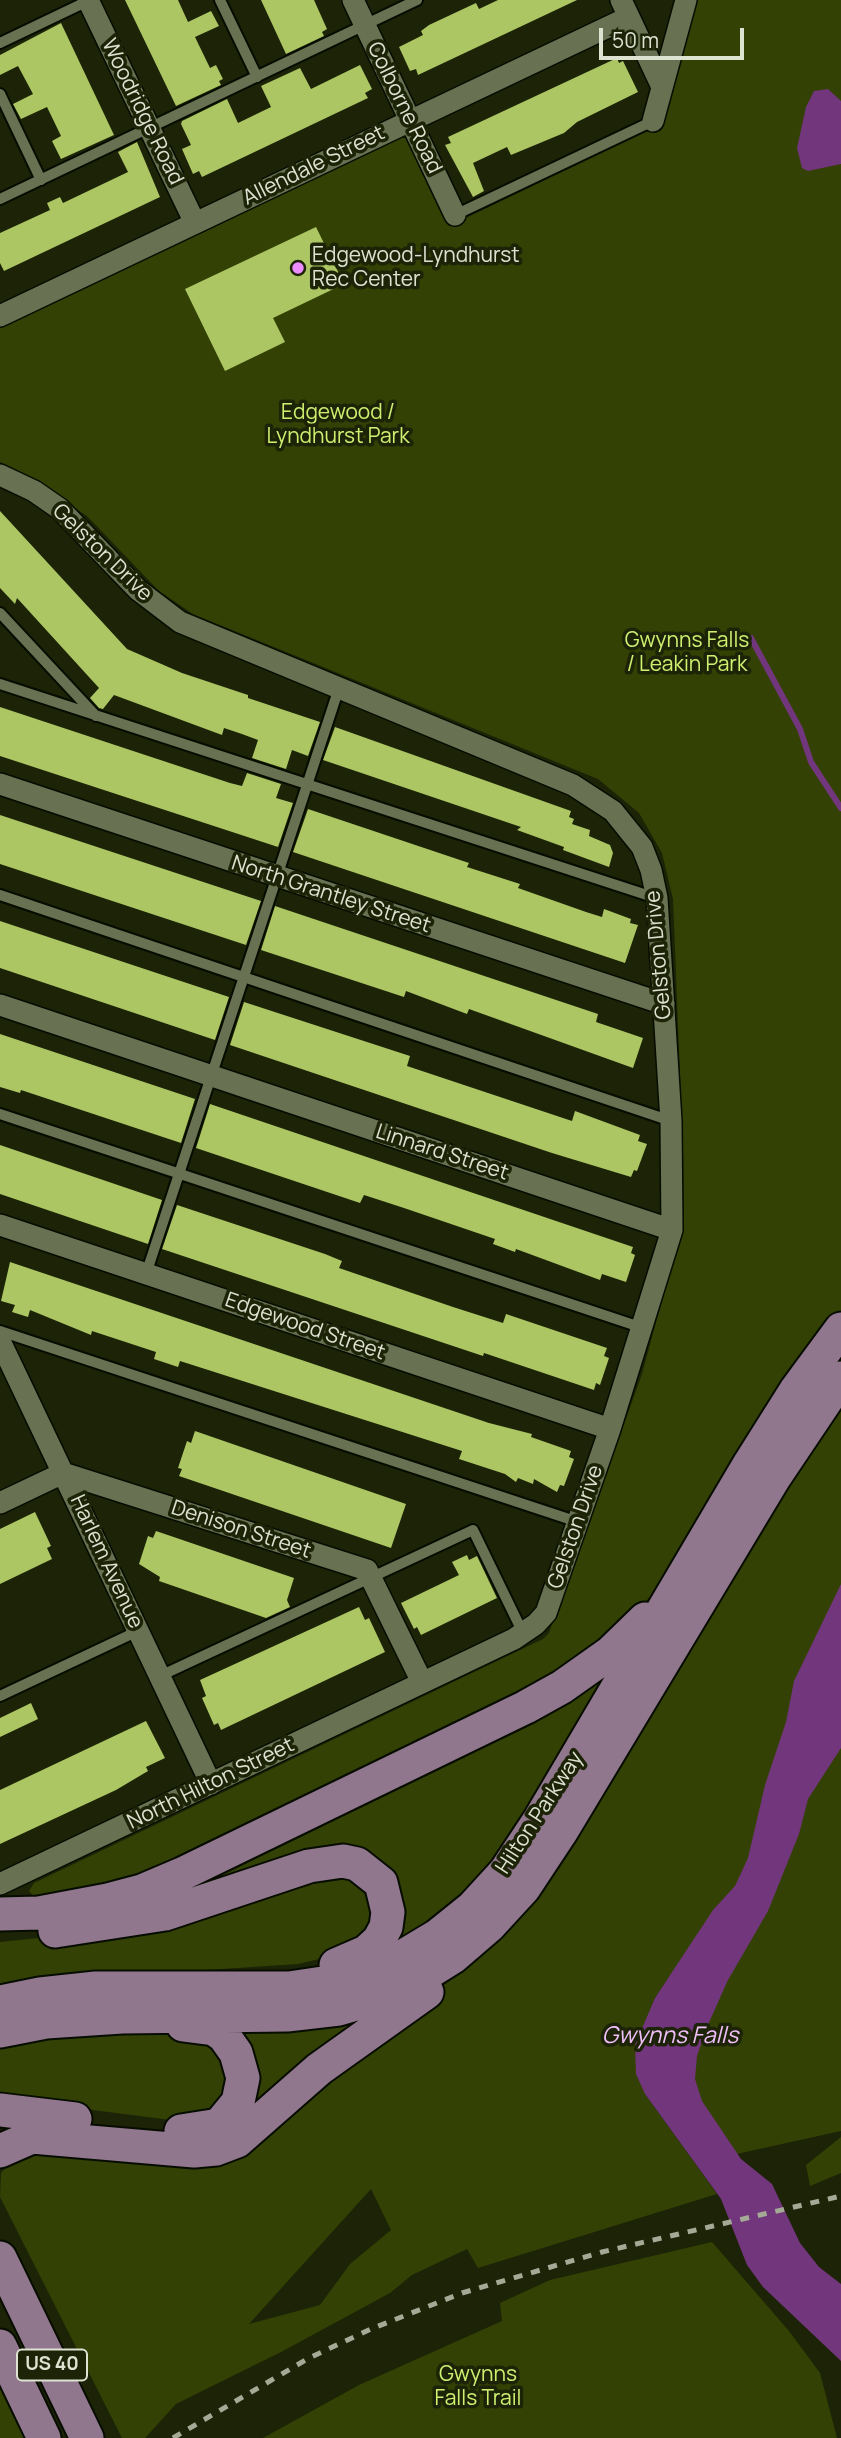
<!DOCTYPE html>
<html>
<head>
<meta charset="utf-8">
<style>
  body { margin:0 }
  #map { position:relative; width:841px; height:2438px; overflow:hidden; background:#1c2306; font-family:Manrope,sans-serif }
  canvas { display:block }
  .scale { position:absolute; left:599px; top:28px; width:145px; height:32px; box-sizing:border-box; border:4px solid #dde2d1; border-top:0; padding-left:9px; font-size:21px; line-height:24px; white-space:nowrap; color:#dde2d1; -webkit-text-stroke:5px #1c2306; paint-order:stroke }
</style>
</head>
<body>
<div id="map">
<canvas width="841" height="2438"></canvas>
<div class="scale">50 m</div>
</div>
<script>
const g = document.querySelector('canvas').getContext('2d');
g.lineJoin = 'round';
function paint(path, color) {
  g.fillStyle = color;
  g.fill(path, 'evenodd');
}
function poly(rows) {
  const path = new Path2D();
  for (const r of rows) {
    path.moveTo(r[0], r[1]);
    for (let i = 2; i < r.length; i += 2) path.lineTo(r[i], r[i + 1]);
  }
  return path;
}
function stroke(path, color, width, dash) {
  g.strokeStyle = color;
  g.lineWidth = width;
  g.lineCap = dash ? 'butt' : 'round';
  g.setLineDash(dash || []);
  g.stroke(path);
}
function label(font, color, halo, rows, align = 'center') {
  g.font = font + ' Manrope,sans-serif';
  g.lineWidth = 7;
  g.setLineDash([]);
  g.textBaseline = 'middle';
  g.strokeStyle = halo;
  g.fillStyle = color;
  for (const [text, x, y, turn = 0] of rows) {
    g.save();
    g.translate(x, y);
    g.rotate((+turn || 0) * Math.PI / 180);
    g.textAlign = isNaN(turn) ? turn : align;
    if (halo) g.strokeText(text, 0, 0);
    g.fillText(text, 0, 0);
    g.restore();
  }
}
paint(poly([
  [692,0,841,0,841,1312,800,1364,666,1577,643,1605,562,1677,126,1883,36,1899,29,1891,34,1883,543,1639,549,1633,642,1374,684,1219,683,1151,673,899,662,853,639,813,598,779,193,614,159,591,88,517,35,479,0,462,0,327,397,138,406,138,410,142,451,225,647,131,659,118],
  [841,1403,841,2131,723,2157,660,2055,669,1977,655,1998,645,2094,717,2194,478,2268,467,2249,412,2275,390,2293,283,2351,176,2404,145,2438,122,2438,0,2197,1,2173,13,2158,53,2150,186,2167,216,2163,472,1963],
  [371,2189,391,2230,350,2264,320,2305,249,2324],
  [606,1672,610,1675,509,1847,456,1906,381,1951,369,1857,142,1910],
  [354,1871,373,1888,379,1917,345,1953,298,1964,24,1982,0,1989,0,1942,115,1930],
  [384,2004,255,2116,247,2108,255,2076,244,2032],
  [46,2031,187,2034,225,2053,227,2101,208,2117,178,2121,0,2098,0,2042],
  [841,2137,841,2173,810,2186,806,2165],
  [712,2242,789,2331,820,2373,837,2438,263,2438,359,2385,502,2321,500,2303,550,2280],
  [0,2375,30,2438,0,2438]
]), '#344104');
paint(poly([
  [828,89,841,101,841,164,808,171,802,168,797,148,806,107,814,91],
  [841,1584,841,1748,808,1799,799,1834,768,1911,728,1980,707,2027,697,2056,695,2079,702,2101,741,2159,772,2184,800,2243,819,2267,841,2284,841,2361,763,2287,747,2265,721,2199,645,2094,636,2074,635,2045,655,1998,713,1910,735,1886,748,1858,765,1785,786,1722,794,1681]
]), '#71367c');
stroke(poly([
  [751,638,800,729,811,762,841,808]
]), '#71367c', 6);
paint(poly([
  [125,0,178,0,188,22,211,11,219,26,195,37,210,68,216,65,223,79,219,81,221,85,176,106],
  [261,0,314,0,327,29,322,32,324,36,286,54],
  [498,0,577,0,418,75,416,69,410,71,399,47,423,35,421,31,429,25,476,3,479,9],
  [61,23,114,135,61,159,52,141,61,136,47,107,21,119,13,104,33,94,18,66,0,75,0,55],
  [617,58,619,63,623,61,638,92,577,122,564,133,511,155,507,147,473,163,484,191,473,197,445,145,451,143,448,137],
  [360,65,372,89,365,93,368,98,202,177,199,171,193,174,182,149,191,145,181,124,182,121,227,99,238,123,271,107,261,86,300,68,311,89],
  [137,142,160,197,4,271,0,263,0,233,50,210,47,203,60,197,63,203,128,172,118,152],
  [316,227,344,284,273,318,285,342,225,371,185,289],
  [0,511,127,649,182,673,248,695,248,698,320,722,308,756,292,750,286,769,252,758,258,740,242,734,224,728,222,735,114,695,103,709,99,708,90,698,99,688,17,598,15,604,0,588],
  [0,707,230,783,242,786,247,773,281,784,276,798,293,803,278,847,0,756],
  [335,727,571,811,569,817,574,819,572,824,590,830,589,836,610,845,613,853,609,867,563,850,564,847,517,830,521,827,323,760],
  [308,809,469,863,467,867,520,884,518,888,586,912,602,917,604,909,631,919,630,923,638,925,625,963,293,852],
  [0,815,261,901,246,945,0,864],
  [275,906,598,1014,596,1022,643,1038,633,1068,469,1009,467,1014,406,991,404,997,261,950],
  [0,921,229,997,215,1040,0,968],
  [244,1002,410,1056,407,1066,572,1121,575,1111,640,1135,638,1141,647,1144,637,1171,634,1170,631,1177,552,1153,230,1045],
  [0,1034,195,1099,181,1143,21,1090,20,1093,0,1087],
  [210,1104,633,1247,631,1253,635,1255,626,1282,602,1274,600,1280,516,1249,515,1252,493,1244,495,1239,404,1208,364,1195,360,1203,196,1148],
  [0,1145,162,1200,148,1244,0,1194],
  [177,1205,325,1254,342,1261,339,1268,453,1307,503,1323,506,1314,607,1348,604,1356,609,1358,600,1385,596,1383,594,1390,484,1353,483,1356,162,1249],
  [10,1262,489,1423,532,1434,531,1437,571,1451,569,1457,574,1459,564,1486,560,1485,557,1492,534,1479,533,1484,518,1478,516,1482,505,1474,459,1459,462,1451,180,1361,178,1367,154,1359,156,1352,92,1331,91,1335,30,1310,28,1317,12,1312,15,1305,1,1301],
  [195,1431,406,1504,391,1548,179,1476,182,1469,178,1468,187,1441,191,1443],
  [35,1512,51,1546,47,1548,52,1559,0,1584,0,1529],
  [156,1531,294,1578,287,1600,290,1607,266,1618,159,1581,160,1577,139,1564,148,1536,153,1538],
  [467,1555,469,1560,477,1556,497,1598,421,1635,417,1627,414,1629,401,1603,459,1575,452,1562],
  [359,1607,365,1620,369,1618,385,1652,221,1730,218,1723,214,1725,202,1698,206,1696,200,1680],
  [31,1703,38,1719,0,1737,0,1718],
  [146,1721,165,1758,146,1767,148,1771,116,1790,0,1844,0,1790]
]), '#acc664');
const lane = poly([
  [220,0,257,77],
  [0,43,90,0],
  [0,94,41,180],
  [0,199,417,0],
  [455,215,653,121],
  [0,613,96,716],
  [0,684,656,898],
  [0,895,671,1121],
  [0,1114,643,1328],
  [146,1274,339,688],
  [0,1331,578,1522],
  [160,1676,473,1530,523,1633],
  [0,1696,138,1631]
]);
const street = poly([
  [88,0,195,223],
  [353,0,455,215],
  [621,0,662,87],
  [653,121,686,0],
  [0,316,629,17],
  [0,475,34,491,60,509,138,590,180,622,573,785,613,811,642,847,651,870,657,898,671,1121,672,1230,610,1429,546,1613,536,1624,514,1639,0,1884],
  [0,784,664,1004],
  [0,1005,672,1230],
  [0,1225,610,1429],
  [0,1341,211,1784],
  [0,1503,63,1473,367,1570,422,1682]
]);
const primary = poly([
  [0,1914,39,1913,108,1900,142,1891,182,1874,526,1707,562,1687,610,1653,645,1619],
  [55,1931,165,1914,309,1866,343,1861,357,1864,381,1883,388,1912,386,1927,379,1940,366,1952,336,1965],
  [0,2002,40,1994,96,1988,289,1988,336,1981,402,1957,437,1936,473,1907,505,1872,540,1819,750,1463,796,1390,841,1329],
  [0,2031,46,2022,122,2017,287,2015,339,2009,377,1998,413,1982,453,1957,489,1926,524,1888,561,1832,774,1478,841,1378],
  [0,2110,75,2119],
  [181,2131,219,2125,238,2102,243,2078,236,2053,224,2036,214,2029,183,2025],
  [0,2151,32,2137,194,2151,216,2149,237,2141,319,2069,427,1992],
  [0,2258,87,2438],
  [0,2346,44,2438]
]);
stroke(lane, '#070c00', 14);
stroke(street, '#070c00', 24);
stroke(primary, '#070c00', 37);
stroke(lane, '#687252', 10);
stroke(street, '#687252', 21);
stroke(primary, '#91778d', 33);
stroke(poly([
  [173,2438,309,2358,371,2329,462,2293,602,2252,841,2196]
]), '#a5aa96', 5, [9, 9]);
for (const [x, y, r, color] of [
  [298,268,7,"#eb8dfc"]
]) {
  const dot = new Path2D();
  dot.arc(x, y, r, 0, 2 * Math.PI);
  g.fillStyle = color;
  g.fill(dot);
  stroke(dot, '#1c2306', 2.5);
}
for (const [x, y, w] of [
  [52,2365,70]
]) {
  const box = new Path2D();
  box.roundRect(x - w / 2, y - 15.5, w, 31, 5);
  g.fillStyle = '#1c2306';
  g.fill(box);
  stroke(box, '#dde2d1', 2);
}
label('bold 19px', '#dde2d1', null, [
  ["US 40",52,2365]
]);
label('21px', '#dde2d1', '#1c2306', [
  ["Colborne Road",404,108,64],
  ["Woodridge Road",142,112,64],
  ["Allendale Street",314,166,-26],
  ["Gelston Drive",102,553,44],
  ["North Grantley Street",331,895,18],
  ["Gelston Drive",659,955,-95],
  ["Linnard Street",442,1153,18],
  ["Edgewood Street",305,1327,19],
  ["Gelston Drive",576,1527,-71],
  ["Denison Street",241,1530,18],
  ["Harlem Avenue",106,1562,65],
  ["North Hilton Street",211,1784,-26],
  ["Hilton Parkway",540,1813,-57]
]);
label('21px', '#dde2d1', '#1c2306', [
  ["Edgewood-Lyndhurst",312,256],
  ["Rec Center",312,280]
], 'left');
label('21px', '#ceef70', '#1c2306', [
  ["Edgewood /",338,413],
  ["Lyndhurst Park",338,437],
  ["Gwynns Falls",687,641],
  ["/ Leakin Park",687,665],
  ["Gwynns",478,2375],
  ["Falls Trail",478,2399]
]);
label('italic 23px', '#f0bff9', '#1c2306', [
  ["Gwynns Falls",670,2037]
]);
</script>
</body>
</html>
